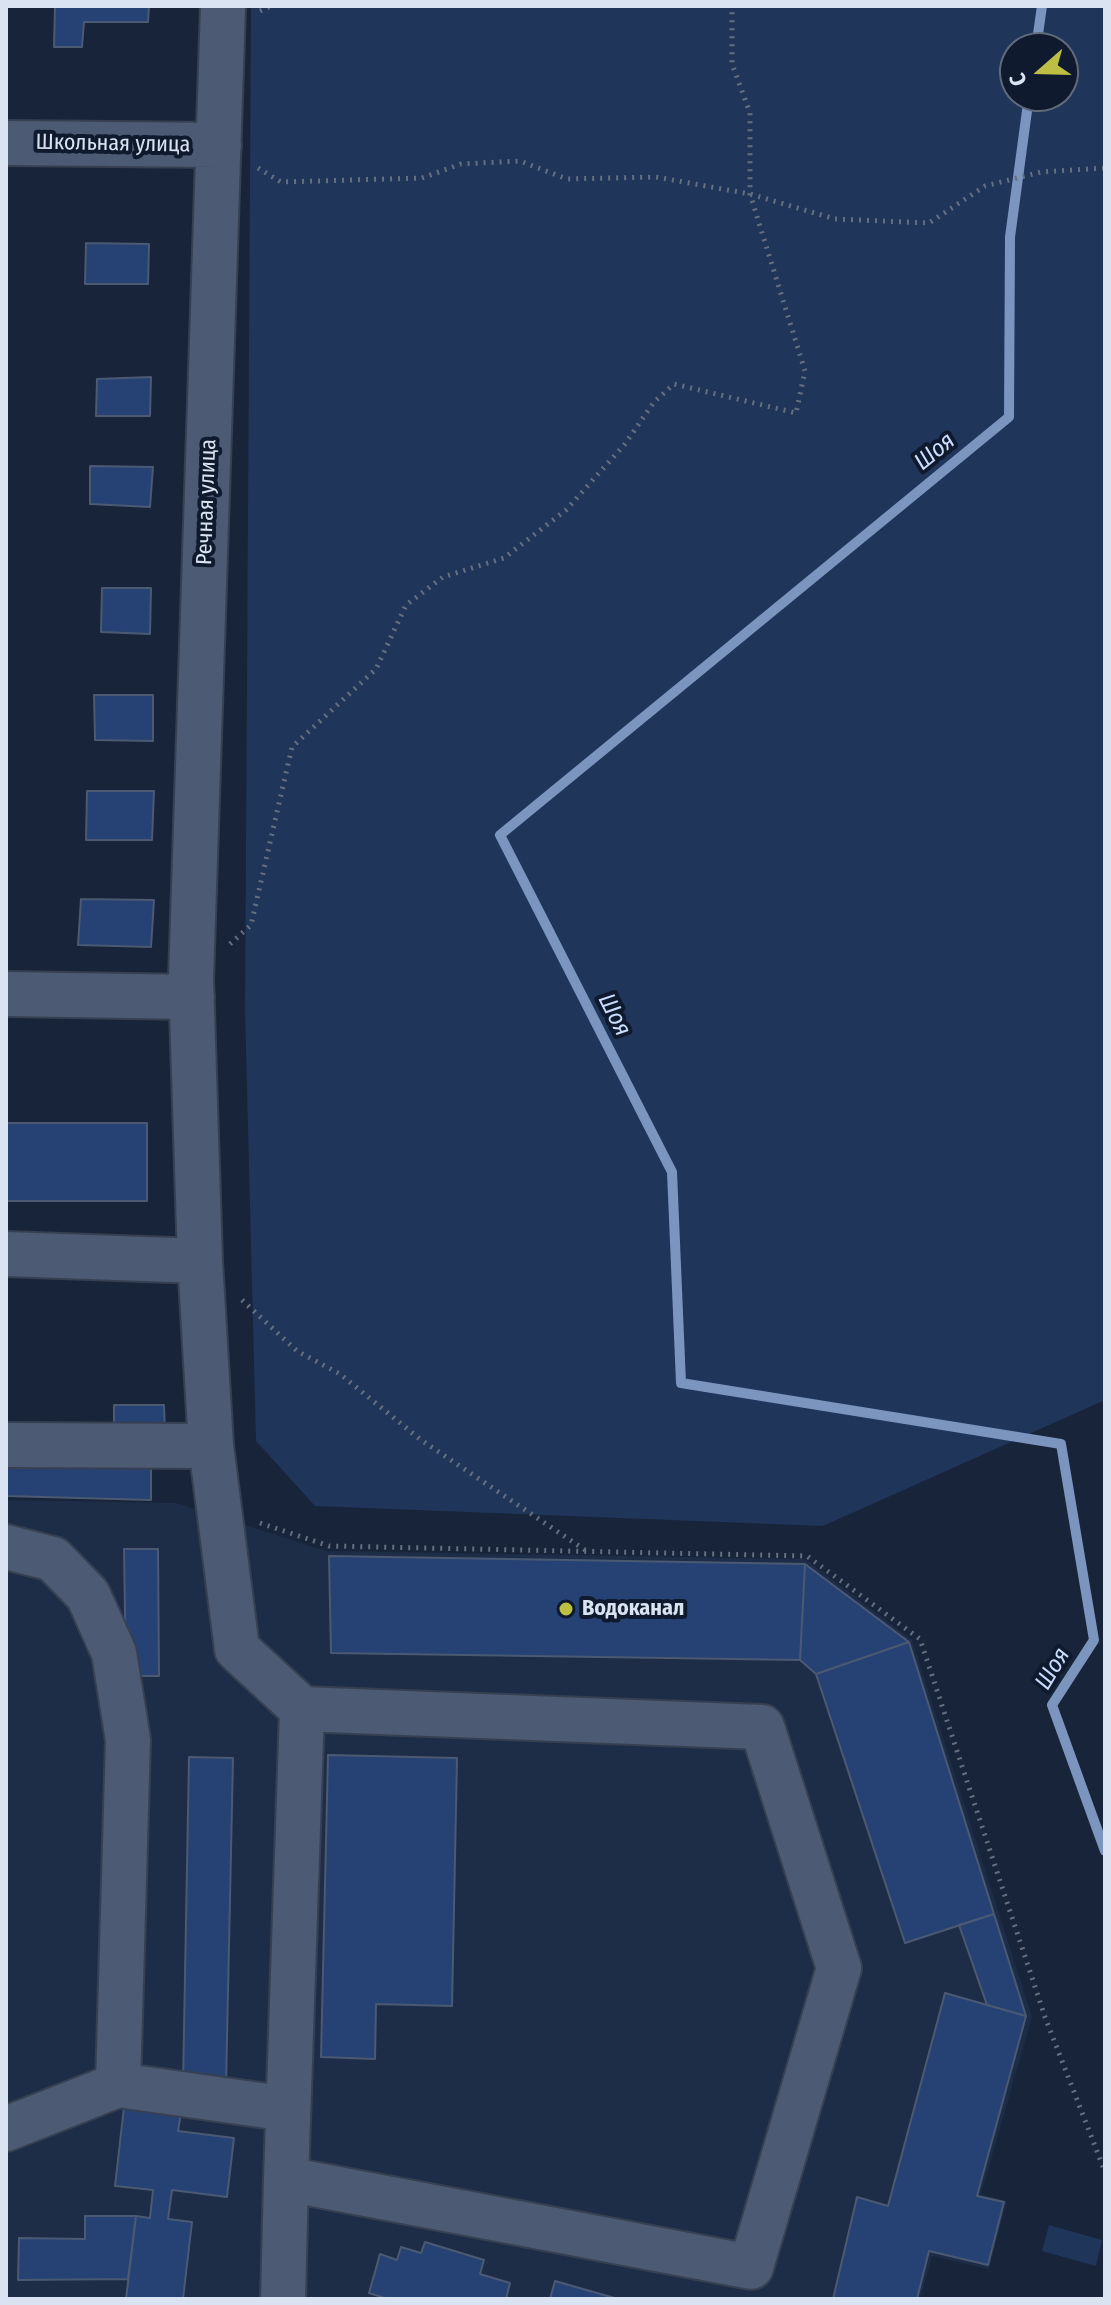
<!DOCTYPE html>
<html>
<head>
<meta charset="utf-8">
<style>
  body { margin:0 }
  #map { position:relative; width:1111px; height:2305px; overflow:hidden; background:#182439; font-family:"Fira Sans Condensed",sans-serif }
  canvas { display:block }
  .frame { position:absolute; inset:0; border:8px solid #dae3f2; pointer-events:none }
  .north { position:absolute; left:999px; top:32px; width:80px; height:80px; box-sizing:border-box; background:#0f1a2f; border:2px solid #606a7d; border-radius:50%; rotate:250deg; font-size:22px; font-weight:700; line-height:32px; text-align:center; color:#dae3f2 }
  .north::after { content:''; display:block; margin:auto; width:28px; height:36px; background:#bcbf44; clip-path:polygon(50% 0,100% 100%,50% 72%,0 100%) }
</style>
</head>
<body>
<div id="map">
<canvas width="1111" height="2305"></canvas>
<div class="frame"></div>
<div class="north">С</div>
</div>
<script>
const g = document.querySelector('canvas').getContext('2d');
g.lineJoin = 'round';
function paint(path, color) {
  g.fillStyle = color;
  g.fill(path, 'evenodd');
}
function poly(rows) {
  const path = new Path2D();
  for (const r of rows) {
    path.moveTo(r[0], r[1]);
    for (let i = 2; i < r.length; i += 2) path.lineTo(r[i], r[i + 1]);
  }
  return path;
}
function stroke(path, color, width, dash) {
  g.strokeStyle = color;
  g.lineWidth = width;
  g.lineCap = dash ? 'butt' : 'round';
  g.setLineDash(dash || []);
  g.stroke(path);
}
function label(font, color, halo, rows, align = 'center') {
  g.font = font + ' "Fira Sans Condensed",sans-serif';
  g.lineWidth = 8;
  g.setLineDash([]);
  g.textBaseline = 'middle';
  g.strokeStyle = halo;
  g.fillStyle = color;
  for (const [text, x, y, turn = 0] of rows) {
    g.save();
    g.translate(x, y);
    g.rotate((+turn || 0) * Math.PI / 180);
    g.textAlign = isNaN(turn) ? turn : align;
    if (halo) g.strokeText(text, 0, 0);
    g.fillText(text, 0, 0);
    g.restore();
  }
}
paint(poly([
  [6,1500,176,1503,326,1551,805,1559,912,1640,1032,2017,981,2194,1007,2201,989,2269,932,2256,920,2299,6,2299]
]), '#1e2d47');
paint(poly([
  [251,6,1105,6,1105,1400,823,1526,315,1506,256,1441,245,1011],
  [1015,48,1063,48,1063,96,1015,96],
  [1049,2225,1102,2240,1096,2266,1042,2251]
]), '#20355a');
stroke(poly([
  [1036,48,1042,6],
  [1029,96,1010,237,1009,417,500,835,672,1172,681,1383,1061,1444,1094,1640,1052,1705,1105,1851]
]), '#7c95be', 10);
const building = poly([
  [55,6,149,6,148,22,84,22,82,47,54,47,55,6],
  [86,243,149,244,148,284,85,284,86,243],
  [151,377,150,416,96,416,97,379,151,377],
  [90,466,153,467,150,507,90,504,90,466],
  [102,588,151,588,150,634,101,632,102,588],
  [94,695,153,695,153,741,95,740,94,695],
  [87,791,154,791,152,840,86,840,87,791],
  [81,899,154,900,151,947,78,945,81,899],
  [6,1123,147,1123,147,1201,6,1201,6,1123],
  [114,1405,164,1405,165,1435,114,1435,114,1405],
  [6,1451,151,1455,151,1500,6,1496,6,1451],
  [124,1549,158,1549,159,1676,126,1676,124,1549],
  [329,1556,805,1564,800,1660,331,1653,329,1556],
  [805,1564,909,1642,816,1674,800,1660,805,1564],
  [909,1642,994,1914,905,1943,816,1674,909,1642],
  [328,1755,457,1758,452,2006,376,2004,375,2059,321,2057,328,1755],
  [189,1757,233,1758,226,2085,183,2084,189,1757],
  [994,1914,1026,2016,987,2005,959,1925,994,1914],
  [945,1993,1026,2016,977,2196,1004,2202,988,2265,929,2251,917,2299,833,2299,857,2197,888,2206,945,1993],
  [124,2107,181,2113,178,2131,234,2138,227,2197,172,2190,168,2219,192,2222,183,2299,126,2299,136,2216,150,2218,153,2190,115,2186,124,2107],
  [85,2216,136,2216,128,2279,18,2280,19,2238,85,2239,85,2216],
  [425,2242,484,2260,480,2274,510,2283,506,2299,388,2299,369,2293,380,2254,397,2260,401,2247,421,2253,425,2242],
  [555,2281,618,2299,550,2299,555,2281]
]);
paint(building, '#264274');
stroke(building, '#4b5a72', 2);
const minor = poly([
  [6,143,219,145],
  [6,994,192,997],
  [6,1254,200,1261,191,979,223,6],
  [200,1261,211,1446,237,1649,302,1709,762,1727,839,1968,751,2267,286,2179,302,1709],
  [6,1445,211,1446],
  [6,1547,53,1559,88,1595,114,1653,128,1740,118,2085,288,2109],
  [6,2129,118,2085],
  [283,2299,286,2179]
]);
stroke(minor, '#374052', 48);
stroke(poly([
  [260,11,271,6],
  [258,168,281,182,422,178,461,164,520,161,567,179,656,177,750,194,835,219,929,223,985,186,1041,172,1105,168],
  [230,944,251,925,292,747,376,669,406,605,443,577,504,558,566,510,625,444,654,402,674,384,796,413,805,371,750,194,750,113,732,64,732,6],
  [242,1300,297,1351,340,1374,421,1440,585,1550],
  [260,1523,329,1546,807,1556,920,1639,1045,2017,1105,2172]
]), '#646f81', 5, [2, 6]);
stroke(minor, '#4c5a73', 44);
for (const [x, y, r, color] of [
  [566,1609,8,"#bcbf44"]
]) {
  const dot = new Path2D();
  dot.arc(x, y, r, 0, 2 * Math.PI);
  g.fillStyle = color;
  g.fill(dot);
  stroke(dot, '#0f1a2f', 3);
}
label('22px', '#dae3f2', '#0f1a2f', [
  ["Школьная улица",113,144,1],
  ["Речная улица",207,502,-88]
]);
label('bold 22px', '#dae3f2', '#0f1a2f', [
  ["Водоканал",582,1609]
], 'left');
label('italic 24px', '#caddfc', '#0f1a2f', [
  ["Шоя",935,452,-39],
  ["Шоя",614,1015,63],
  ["Шоя",1053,1669,-59]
]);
</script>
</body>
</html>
